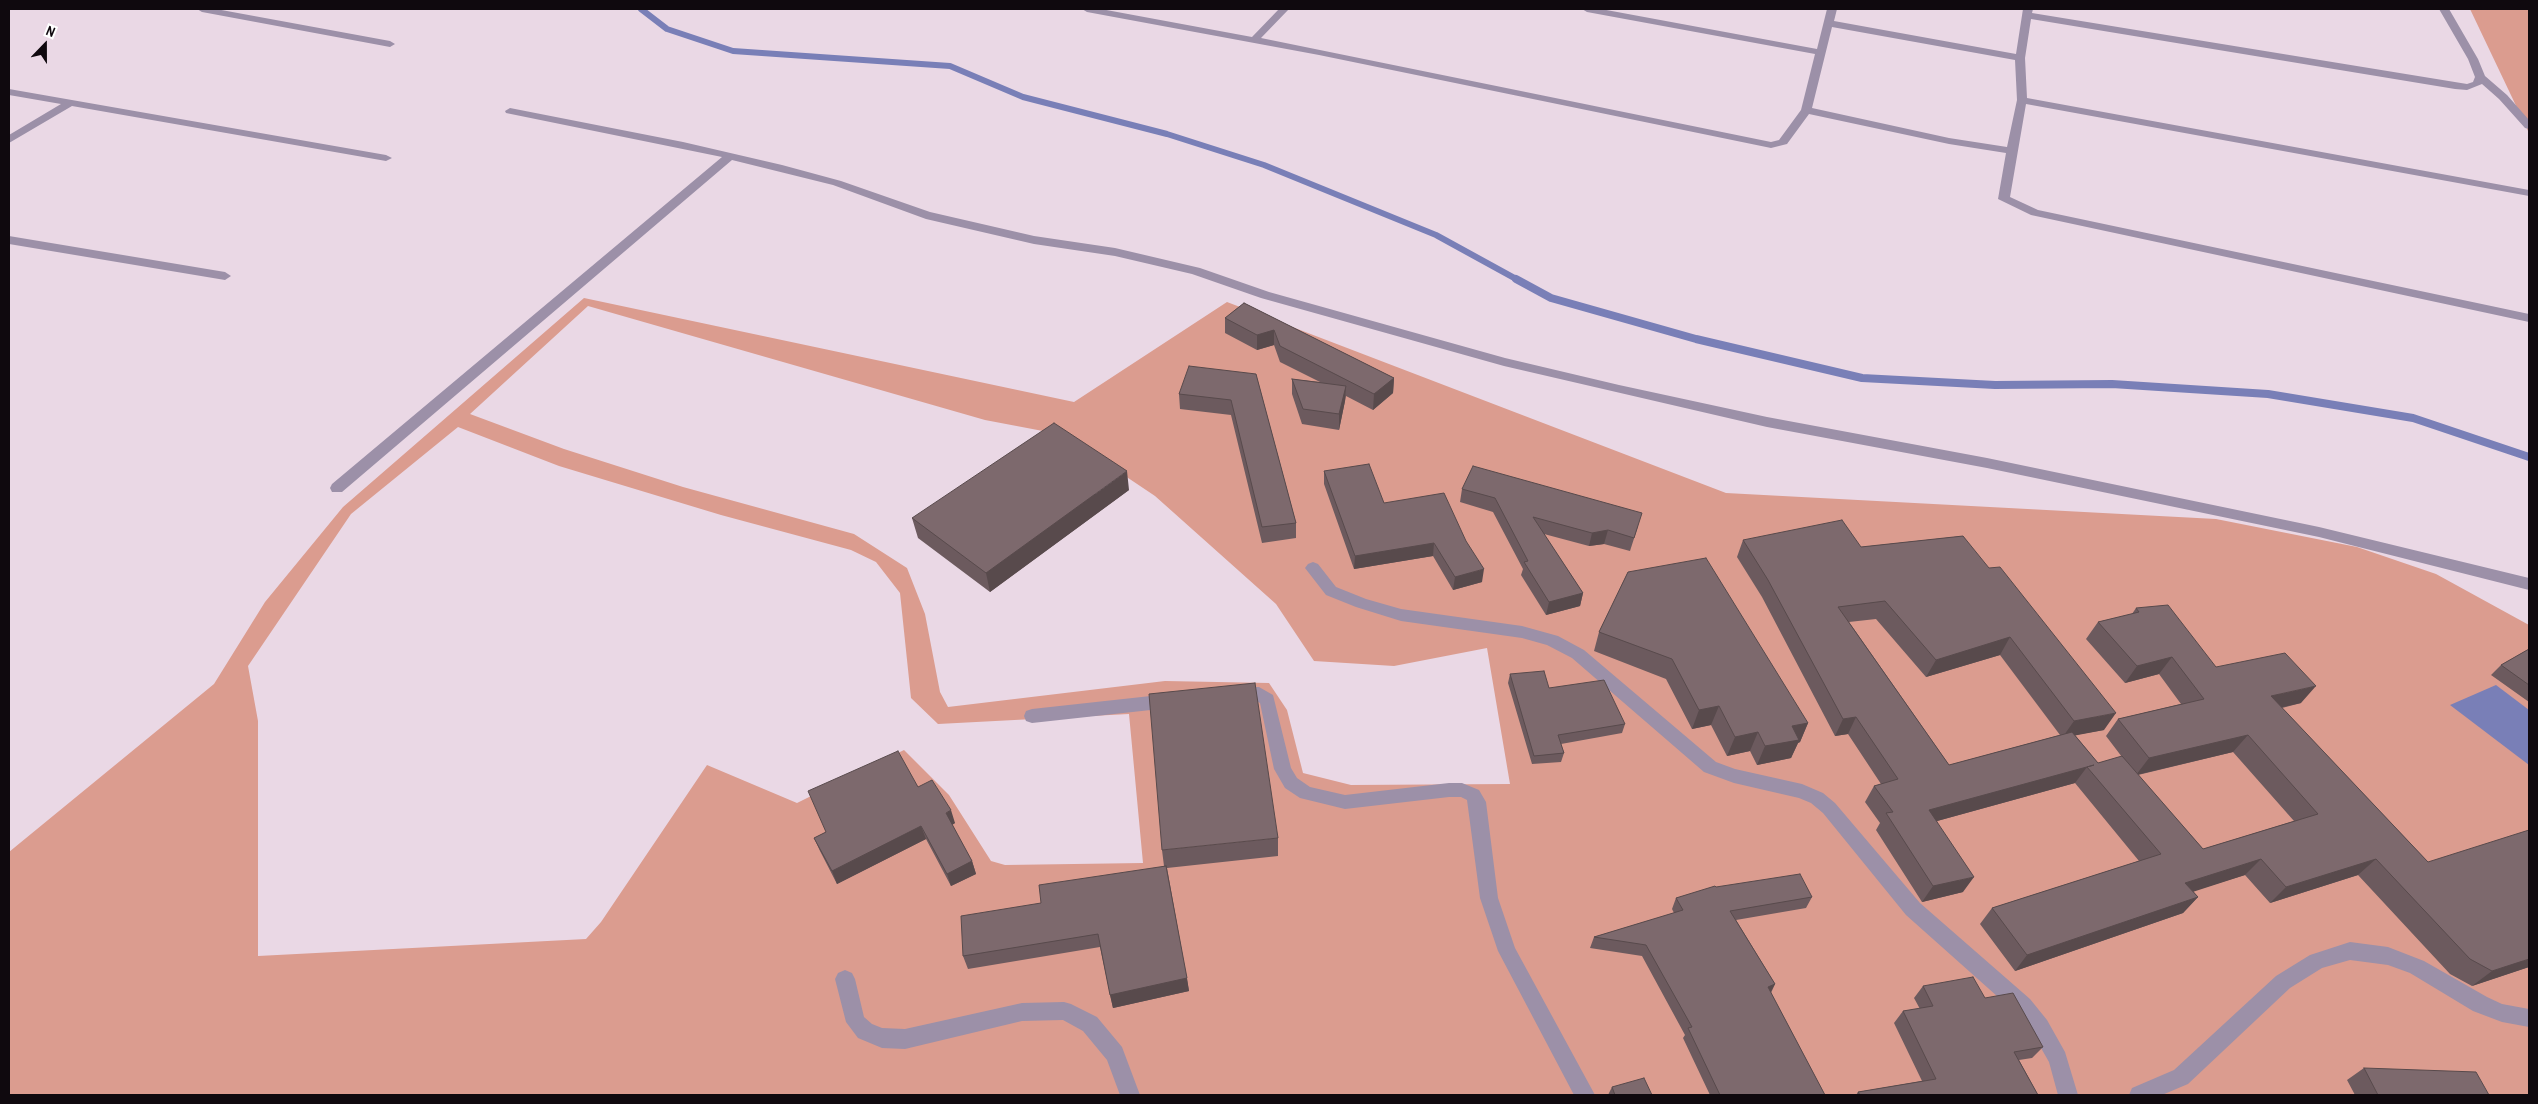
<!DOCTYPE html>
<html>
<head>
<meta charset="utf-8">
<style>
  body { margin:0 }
  #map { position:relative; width:2538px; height:1104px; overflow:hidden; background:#ead8e5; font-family:"Archivo Narrow",sans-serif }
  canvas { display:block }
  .frame { position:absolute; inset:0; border:10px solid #0f090e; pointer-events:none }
  .north { position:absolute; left:20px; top:20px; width:50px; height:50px; -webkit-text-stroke:4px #fff; paint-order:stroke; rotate:22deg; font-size:14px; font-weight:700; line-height:20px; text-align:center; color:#0f090e }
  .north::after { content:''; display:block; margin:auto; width:18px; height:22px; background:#0f090e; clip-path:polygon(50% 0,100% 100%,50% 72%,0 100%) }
</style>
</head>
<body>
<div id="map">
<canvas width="2538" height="1104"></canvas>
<div class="frame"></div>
<div class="north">N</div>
</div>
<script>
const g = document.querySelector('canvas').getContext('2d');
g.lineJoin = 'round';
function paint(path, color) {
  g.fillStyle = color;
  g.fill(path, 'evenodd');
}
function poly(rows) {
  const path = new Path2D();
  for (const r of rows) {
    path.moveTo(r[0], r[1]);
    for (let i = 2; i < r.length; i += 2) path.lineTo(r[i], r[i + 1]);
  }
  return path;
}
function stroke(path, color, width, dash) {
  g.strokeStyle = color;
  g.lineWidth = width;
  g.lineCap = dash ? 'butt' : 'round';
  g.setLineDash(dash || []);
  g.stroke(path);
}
paint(poly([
  [2470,9,2529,9,2529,133],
  [584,298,1074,402,1227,302,1726,493,2216,519,2357,547,2436,574,2529,625,2529,1095,9,1095,9,852,214,684,265,602,343,507],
  [588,306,985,420,1064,435,1155,496,1276,604,1314,661,1394,666,1487,648,1510,784,1351,785,1303,773,1287,710,1269,683,1165,681,948,707,940,692,925,614,907,568,854,534,683,487,564,449,470,414],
  [458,427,559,466,721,515,851,550,876,562,900,593,911,698,938,724,1129,714,1143,863,1005,865,991,861,949,795,904,750,797,803,707,765,601,922,586,939,258,956,258,721,248,666,351,514]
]), '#db9c8f');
paint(poly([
  [2496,685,2529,710,2529,765,2450,705]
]), '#797fb7');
stroke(poly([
  [641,9,667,29,733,51,950,66,1023,97,1167,134,1264,165,1436,235,1518,280]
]), '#797fb7', 6);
stroke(poly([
  [1516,279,1551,298,1696,339,1862,378,1995,385,2112,384,2268,394,2413,418,2529,457]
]), '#797fb7', 8);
paint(poly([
  [197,9,216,9,390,41,395,44,390,47,202,12,197,9],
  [1082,9,1101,9,1252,37,1279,9,1289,9,1261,38,1771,142,1779,140,1801,110,1815,54,1587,12,1582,9,1601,9,1817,49,1827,9,1837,9,1834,21,2016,54,2023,9,2033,9,2032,13,2467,84,2473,82,2475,77,2468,59,2439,9,2449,9,2478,59,2485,76,2507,95,2529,120,2529,129,2525,128,2499,99,2482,84,2467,90,2455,89,2031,19,2025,58,2027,98,2529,190,2529,196,2026,104,2010,197,2038,210,2529,314,2529,322,2031,215,1998,199,2006,153,1949,144,1809,114,1787,144,1771,148,1319,55,1087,12,1082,9],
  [1832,27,2015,60,2017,100,2007,147,1949,138,1812,108,1832,27],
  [9,89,386,155,392,158,386,161,72,106,9,143,9,135,61,104,9,95,9,89],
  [510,108,683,142,782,165,841,181,930,212,1034,236,1115,248,1200,268,1269,292,1505,358,1619,385,1767,417,1987,458,2319,527,2529,578,2529,590,2319,537,1987,468,1767,427,1504,366,1261,298,1192,274,1115,256,1034,244,926,219,833,185,732,160,342,492,332,492,330,488,332,484,722,157,506,113,505,111,510,108],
  [9,236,225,272,231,276,225,280,9,244,9,236],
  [1313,562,1318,564,1336,587,1366,599,1401,609,1522,626,1558,636,1584,650,1716,762,1735,769,1802,784,1823,793,1835,803,1920,903,2030,999,2047,1020,2065,1052,2078,1095,2058,1095,2049,1062,2033,1034,2016,1013,1906,915,1823,813,1811,803,1799,798,1734,783,1704,772,1572,658,1547,645,1522,638,1401,621,1356,607,1326,595,1305,568,1308,564,1313,562],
  [1237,687,1259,687,1273,695,1291,768,1297,778,1310,787,1345,795,1449,783,1462,783,1479,790,1486,802,1498,898,1515,948,1595,1095,1574,1095,1498,951,1480,898,1467,800,1461,797,1449,797,1345,809,1300,798,1285,788,1274,769,1260,703,1256,701,1231,699,1229,694,1231,689,1237,687],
  [1169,694,1175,696,1177,701,1175,706,1169,708,1032,723,1026,721,1024,716,1026,711,1032,709,1169,694],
  [2350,942,2388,947,2424,961,2487,997,2502,1004,2529,1009,2529,1027,2502,1022,2473,1011,2410,973,2388,965,2350,960,2322,968,2290,988,2188,1084,2162,1095,2129,1095,2132,1088,2174,1070,2276,976,2310,955,2350,942],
  [845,970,852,973,855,979,864,1017,872,1024,882,1028,905,1029,1022,1003,1064,1002,1071,1004,1097,1017,1122,1047,1140,1095,1120,1095,1107,1060,1083,1031,1063,1020,1022,1021,905,1049,882,1048,858,1038,846,1022,835,979,838,973,845,970]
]), '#9c90a8');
paint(poly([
  [1244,303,1394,378,1393,393,1373,410,1346,396,1345,401,1339,430,1302,424,1292,394,1292,379,1320,382,1280,362,1274,345,1257,350,1225,333,1225,318],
  [1256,374,1296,523,1296,538,1262,543,1231,415,1180,409,1179,394],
  [1324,471,1384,503,1482,582,1453,590,1433,556,1354,569,1324,484],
  [1462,489,1638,526,1630,551,1604,544,1589,546,1544,534,1583,593,1580,606,1546,615,1521,575,1523,569,1493,512,1460,502],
  [1129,490,990,592,918,538,912,518],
  [1963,536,2104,730,2075,735,2098,763,2122,757,2106,736,2118,719,2181,704,2159,674,2125,683,2086,639,2098,622,2132,614,2136,608,2216,667,2301,703,2282,708,2428,862,2529,967,2472,986,2450,974,2358,875,2270,903,2245,875,2193,891,2198,897,2183,913,2015,971,1980,924,1992,908,2139,861,2075,783,1937,821,1963,892,1922,902,1876,830,1880,823,1865,802,1874,786,1881,784,1848,734,1835,736,1762,597,1737,557,1743,540,1861,547],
  [1876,619,1926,677,2000,655,2060,735,1949,765,1849,622],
  [2233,752,2294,821,2203,849,2138,775],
  [1628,572,1808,723,1800,742,1798,743,1791,758,1757,765,1750,751,1727,756,1711,725,1692,729,1666,679,1594,651,1599,632],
  [2529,649,2529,702,2491,675,2501,665],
  [1510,674,1549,688,1625,724,1622,733,1561,744,1564,753,1561,762,1532,764,1508,683],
  [918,787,955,823,952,825,972,861,976,874,951,886,926,839,837,884,820,851,814,838],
  [1278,838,1278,856,1167,868,1189,991,1113,1008,1100,947,968,969,963,956,1041,903,1164,866,1162,850],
  [1716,887,1812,897,1806,908,1736,920,1775,984,1771,993,1825,1095,1710,1095,1683,1038,1685,1035,1642,956,1590,948,1594,937,1674,913,1672,909,1676,898],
  [1923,986,1985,998,2043,1047,2032,1058,2019,1060,2038,1095,1856,1095,1858,1092,1922,1081,1894,1023,1903,1011,1920,1009,1914,998],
  [2364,1068,2489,1095,2355,1095,2347,1080],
  [1612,1087,1652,1095,1608,1095]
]), '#6c5a5e');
paint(poly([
  [1274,330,1274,345,1257,350,1257,335],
  [1394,378,1393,393,1373,410,1374,394],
  [1346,386,1345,401,1339,430,1339,414],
  [1127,471,1129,490,990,592,986,573],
  [1608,530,1604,544,1589,546,1592,533],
  [1434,543,1433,556,1354,569,1355,556],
  [1484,569,1482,582,1453,590,1455,577],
  [1583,593,1580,606,1546,615,1549,602],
  [2010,637,2000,655,1926,677,1936,660],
  [2172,657,2159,674,2125,683,2137,666],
  [2316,686,2301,703,2256,713,2271,696],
  [1719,706,1711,725,1692,729,1699,710],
  [2116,713,2104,730,2062,738,2074,721],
  [1856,717,1848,734,1835,736,1843,719],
  [1808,723,1800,742,1798,743,1791,758,1757,765,1765,746,1792,726],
  [1758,732,1750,751,1727,756,1735,737],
  [2248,735,2233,752,2136,775,2149,758],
  [2094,765,2087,767,2075,783,1919,826,1929,810],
  [951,810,955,823,950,826,946,813],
  [921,826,926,839,837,884,832,871],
  [2261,859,2245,875,2171,899,2185,883],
  [2376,859,2358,875,2270,903,2286,887],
  [972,861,976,874,951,886,947,874],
  [1974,877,1963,892,1922,902,1933,886],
  [2198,897,2183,913,2015,971,2027,955],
  [2529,959,2529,967,2472,986,2492,971],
  [1187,978,1189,991,1113,1008,1110,995],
  [1775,984,1769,995,1768,987]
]), '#584a4c');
const building = poly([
  [1244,303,1394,378,1374,394,1280,346,1274,330,1257,335,1225,318,1244,303],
  [1189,366,1256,374,1296,523,1262,527,1231,400,1179,394,1189,366],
  [1292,379,1346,386,1339,414,1303,409,1292,379],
  [1054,423,1127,471,986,573,912,518,1054,423],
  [1369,464,1384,503,1444,493,1466,541,1484,569,1455,577,1434,543,1355,556,1324,471,1369,464],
  [1473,466,1642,513,1634,538,1608,530,1592,533,1533,517,1583,593,1549,602,1524,562,1528,561,1495,498,1462,489,1473,466],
  [1842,520,1861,547,1963,536,1989,568,2000,567,2116,713,2074,721,2010,637,1936,660,1885,601,1838,607,1949,765,2072,732,2098,763,2122,756,2203,849,2318,814,2248,735,2149,758,2118,719,2204,699,2172,657,2137,666,2098,622,2139,612,2136,608,2168,605,2216,667,2285,653,2316,686,2271,696,2428,862,2529,830,2529,959,2492,971,2470,959,2376,859,2286,887,2261,859,2185,883,2198,897,2027,955,1992,908,2161,854,2087,767,2094,765,1929,810,1974,877,1933,886,1886,813,1893,812,1874,786,1898,779,1856,717,1843,719,1768,580,1743,540,1842,520],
  [1706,558,1808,723,1792,726,1799,740,1765,746,1758,732,1735,737,1719,706,1699,710,1672,659,1599,632,1628,572,1706,558],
  [2529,649,2529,685,2501,665,2529,649],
  [1544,671,1549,688,1604,680,1625,724,1558,735,1564,753,1534,756,1510,674,1544,671],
  [1255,683,1278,838,1162,850,1149,694,1255,683],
  [898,751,918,787,932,780,951,810,946,813,972,861,947,874,921,826,832,871,814,838,826,832,808,791,898,751],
  [1166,866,1187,978,1110,995,1098,934,963,956,961,916,1041,903,1039,885,1166,866],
  [1800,874,1812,897,1730,911,1775,984,1768,987,1825,1095,1720,1095,1688,1028,1692,1027,1646,945,1594,937,1683,910,1676,898,1715,886,1716,887,1800,874],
  [1973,977,1985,998,2013,993,2043,1047,2014,1052,2038,1095,1860,1095,1858,1092,1936,1079,1903,1011,1933,1006,1923,986,1973,977],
  [2364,1068,2476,1072,2489,1095,2378,1095,2364,1068],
  [1644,1078,1652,1095,1615,1095,1612,1087,1644,1078]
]);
paint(building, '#7d696d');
stroke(building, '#584a4c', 1);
</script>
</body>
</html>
